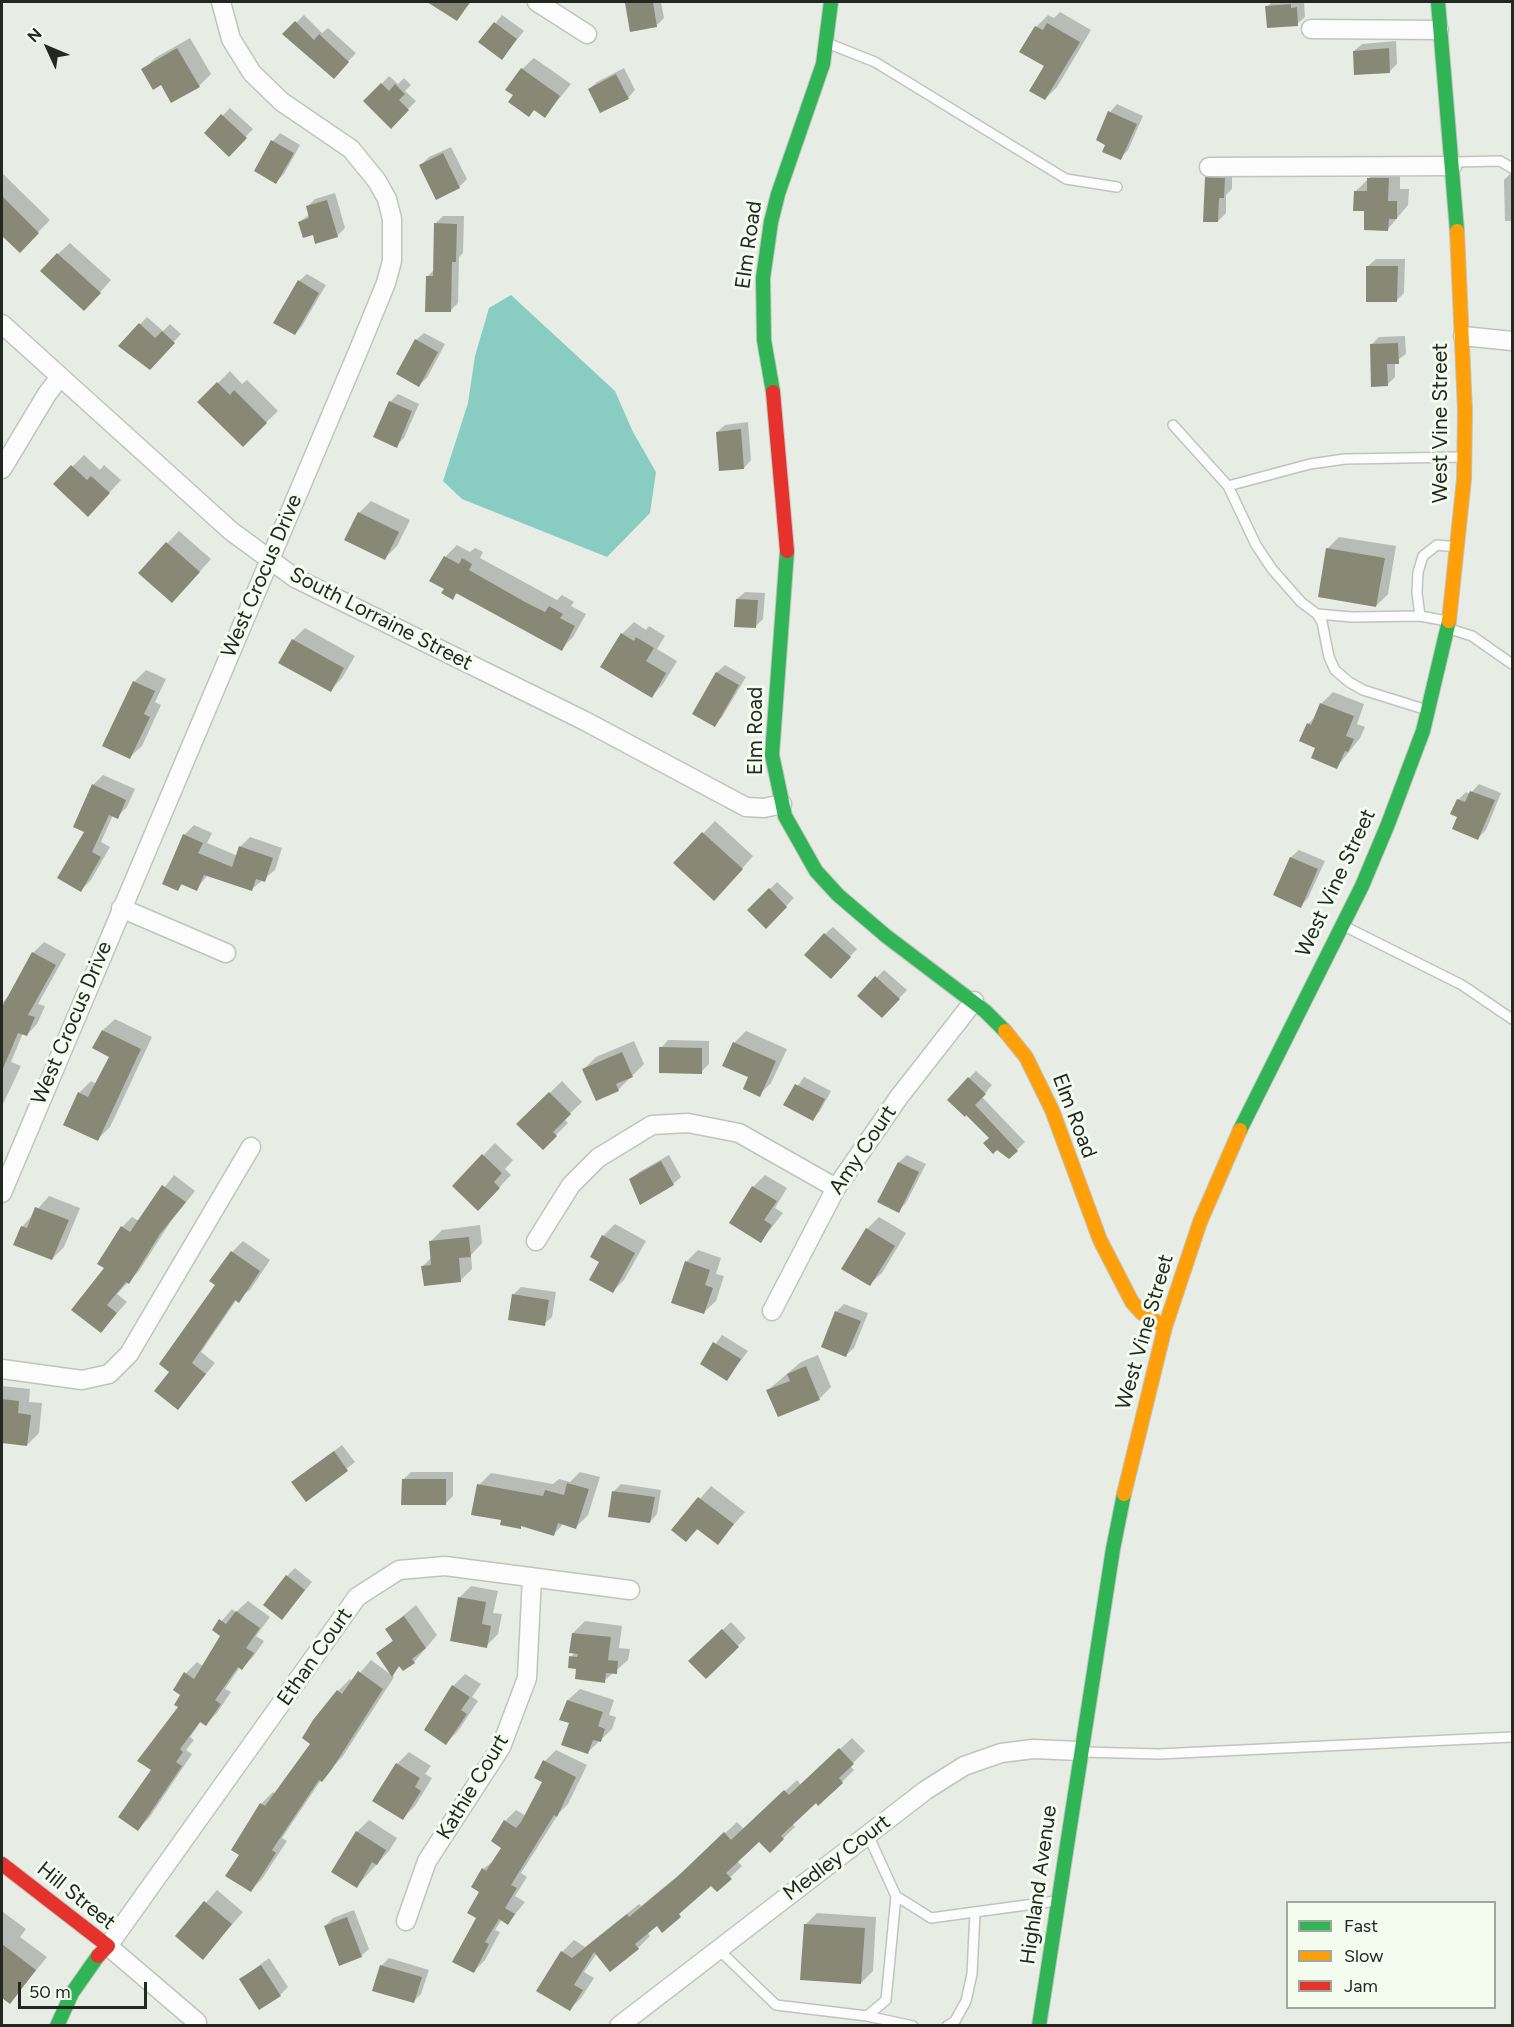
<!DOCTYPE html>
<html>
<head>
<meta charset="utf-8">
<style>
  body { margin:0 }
  #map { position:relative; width:1514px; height:2027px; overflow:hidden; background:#e7ece4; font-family:Figtree,sans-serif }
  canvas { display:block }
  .frame { position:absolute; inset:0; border:3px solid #232722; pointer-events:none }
  .legend { position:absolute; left:1286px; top:1901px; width:210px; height:108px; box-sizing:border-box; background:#f3fcee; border:2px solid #a0a79c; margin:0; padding:8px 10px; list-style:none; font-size:18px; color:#232722 }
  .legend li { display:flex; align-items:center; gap:12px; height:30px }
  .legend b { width:30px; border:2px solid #a0a79c }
  .north { position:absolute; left:18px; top:18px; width:60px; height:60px; -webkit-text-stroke:4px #f3fcee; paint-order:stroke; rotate:314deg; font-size:16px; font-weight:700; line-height:24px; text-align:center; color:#232722 }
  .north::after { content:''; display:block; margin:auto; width:21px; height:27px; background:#232722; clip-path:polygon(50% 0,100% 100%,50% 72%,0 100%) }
  .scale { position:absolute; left:18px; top:1982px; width:129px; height:27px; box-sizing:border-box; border:3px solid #232722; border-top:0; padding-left:8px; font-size:18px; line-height:21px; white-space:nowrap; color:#232722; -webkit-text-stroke:4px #f3fcee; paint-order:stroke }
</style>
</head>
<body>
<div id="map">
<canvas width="1514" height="2027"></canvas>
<div class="frame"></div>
<ul class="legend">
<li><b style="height:8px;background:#30b455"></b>Fast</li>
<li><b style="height:8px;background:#ff9f0a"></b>Slow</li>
<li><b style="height:8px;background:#e5322d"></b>Jam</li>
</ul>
<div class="north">N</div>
<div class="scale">50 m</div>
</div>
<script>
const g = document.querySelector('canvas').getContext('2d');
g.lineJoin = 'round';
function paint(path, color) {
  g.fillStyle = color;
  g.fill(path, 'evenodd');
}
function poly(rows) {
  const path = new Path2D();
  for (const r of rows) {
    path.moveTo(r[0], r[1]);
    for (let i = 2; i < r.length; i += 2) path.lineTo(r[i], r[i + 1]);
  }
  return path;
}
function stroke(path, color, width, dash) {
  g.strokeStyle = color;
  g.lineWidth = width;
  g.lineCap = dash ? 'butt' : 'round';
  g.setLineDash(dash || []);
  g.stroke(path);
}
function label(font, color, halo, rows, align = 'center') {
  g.font = font + ' Figtree,sans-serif';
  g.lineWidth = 6;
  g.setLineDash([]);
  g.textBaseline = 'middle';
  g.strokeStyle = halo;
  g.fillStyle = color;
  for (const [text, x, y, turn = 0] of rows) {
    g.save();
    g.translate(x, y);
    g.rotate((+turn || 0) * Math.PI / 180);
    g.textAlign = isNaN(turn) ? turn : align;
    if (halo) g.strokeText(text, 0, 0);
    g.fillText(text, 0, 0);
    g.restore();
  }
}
paint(poly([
  [511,295,615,391,633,432,656,472,650,513,607,557,462,499,443,481,468,403,475,356,489,308]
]), '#89cdc2');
paint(poly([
  [430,2,471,2,457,19],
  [628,2,661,2,664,18,656,26,626,3],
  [1272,2,1304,2,1305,17,1297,24,1267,7],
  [1060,12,1091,30,1057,87,1045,99,1046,66,1036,27,1048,15,1054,18],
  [304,15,322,33,328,28,356,53,341,69,284,34],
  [502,15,524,31,502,58,480,42],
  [190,38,211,74,199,86,161,83,143,70,155,58],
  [1396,41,1397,64,1390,71,1354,51,1362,44],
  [534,58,571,84,545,116,515,95,522,69],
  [624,68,635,90,628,98,589,89,597,82],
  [389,76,398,84,404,78,411,85,405,91,416,101,391,127,365,101],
  [1117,104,1143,116,1128,150,1121,158,1107,144,1110,112],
  [230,108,253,129,236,147,206,133],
  [280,133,300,145,284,174,276,182,273,141],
  [451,147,467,179,459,187,421,165,429,157],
  [1381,166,1400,166,1400,189,1409,189,1408,205,1388,229,1366,210,1355,192],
  [1214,170,1232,171,1232,189,1226,195,1226,213,1218,221,1206,178],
  [1512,172,1512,221,1505,221,1504,180],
  [2,173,50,220,20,251,2,234],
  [335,193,345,228,337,236,314,233,299,222,310,214,307,207,315,199],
  [443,216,464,216,463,253,459,257,458,303,450,311,427,277,435,269,435,224],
  [70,243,111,280,96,297,58,254],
  [1376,259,1405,259,1404,293,1396,301,1368,266],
  [307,274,326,285,302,326,295,334,299,281],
  [147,317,163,331,170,324,181,334,157,360,136,355,134,358,120,346],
  [424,333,445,344,427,378,419,385,416,340],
  [1405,336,1406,354,1395,362,1395,377,1388,384,1371,345,1379,337],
  [230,371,242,384,247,380,278,411,243,445,199,402],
  [398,394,419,404,404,438,396,446,390,402],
  [748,422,751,460,744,468,717,432,725,425],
  [84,455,100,470,104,465,121,480,100,503,55,484],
  [371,501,410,520,397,546,385,558,359,513],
  [179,531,211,559,184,589,140,572],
  [1339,537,1396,546,1388,594,1376,606,1327,549],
  [457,545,470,552,475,548,483,552,480,558,557,600,562,595,574,602,571,606,586,614,573,637,561,649,458,593,452,598,446,588,432,580,445,557],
  [745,592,765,593,763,619,755,627,737,599],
  [634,622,646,630,649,626,665,636,657,649,677,661,663,684,652,696,622,634],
  [305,628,355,656,342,678,331,690,293,640],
  [725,665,746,677,722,717,715,725,694,713,717,672],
  [146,670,166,679,155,702,161,705,142,746,130,757,134,682],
  [1333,692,1364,704,1357,724,1365,727,1360,738,1337,767,1317,747,1308,724,1316,716,1321,704],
  [103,775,135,789,127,807,117,817,113,815,101,842,110,847,91,880,81,890,93,785],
  [1479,784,1501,793,1486,830,1478,838,1459,816,1458,800,1466,792,1470,794],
  [715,821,753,856,726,887,675,863],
  [194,825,212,833,207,843,238,856,240,847,250,837,282,848,275,870,252,889,208,875,196,889,183,884,178,889,184,835],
  [1299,850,1325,861,1308,898,1301,906,1275,894,1291,857],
  [777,882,794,898,766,927,749,910],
  [833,927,857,949,838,969,825,934],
  [44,942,66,954,38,1004,45,1006,37,1024,27,1035,23,1033,11,1062,21,1066,2,1106,2,1003,10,994,33,953],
  [884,970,907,990,882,1016,859,996],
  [115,1019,152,1037,110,1127,98,1139,79,1093,91,1081,97,1084,111,1056,103,1030],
  [746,1031,787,1049,771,1083,759,1095,734,1043],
  [668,1040,709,1041,709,1064,701,1072,661,1048],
  [634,1041,644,1064,618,1090,584,1069,596,1057],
  [976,1071,992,1085,982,1097,1025,1142,1009,1157,966,1113,969,1078],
  [804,1077,831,1091,820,1111,813,1119,785,1104],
  [562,1081,582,1102,564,1119,568,1123,543,1148,518,1124],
  [495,1143,513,1160,505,1169,511,1175,490,1197,454,1186],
  [669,1155,681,1177,673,1184,631,1179,639,1172],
  [907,1155,926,1164,906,1203,898,1211,879,1201,899,1162],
  [174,1175,195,1191,171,1221,139,1271,117,1294,127,1302,101,1331,106,1268,122,1227,132,1217,139,1221],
  [765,1175,787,1188,775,1208,783,1213,761,1241,731,1223,754,1186],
  [49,1196,80,1208,64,1247,52,1259,22,1227],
  [879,1217,906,1233,882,1273,870,1284,867,1229],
  [615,1224,646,1241,624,1280,613,1291,601,1261,603,1236],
  [480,1225,482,1243,471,1255,472,1269,460,1281,423,1266,432,1257,430,1242,442,1230],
  [243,1241,270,1260,250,1290,237,1299,201,1352,215,1363,178,1408,171,1372,232,1252],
  [698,1250,721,1258,716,1274,724,1276,716,1301,704,1312,686,1262],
  [521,1287,556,1292,552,1317,544,1324,514,1294],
  [844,1304,868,1313,854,1348,846,1355,823,1346,837,1311],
  [722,1335,748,1351,727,1379,702,1363],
  [818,1355,831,1387,819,1399,768,1390,801,1362],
  [2,1386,30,1389,29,1402,42,1403,39,1433,27,1445,2,1442],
  [342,1445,355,1462,307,1500,293,1482],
  [411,1472,453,1472,453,1496,446,1503,403,1480],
  [580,1472,600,1477,588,1515,576,1527,564,1523,554,1534,523,1525,520,1527,502,1519,479,1485,491,1473,553,1484,559,1479,570,1482],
  [621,1484,661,1490,657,1514,650,1522,610,1515,614,1491],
  [711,1486,745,1512,717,1543,699,1528,686,1540,673,1530],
  [295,1568,312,1582,282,1618,287,1576],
  [471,1586,498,1591,493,1613,502,1614,498,1634,486,1646,459,1598],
  [248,1601,270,1617,256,1636,264,1641,253,1657,242,1668,240,1667,225,1689,231,1692,217,1713,206,1724,201,1721,190,1737,194,1740,186,1750,192,1754,149,1818,138,1829,153,1770,180,1707,186,1673,197,1662,203,1666,222,1635,214,1630,232,1609,236,1612],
  [416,1605,437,1635,414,1662,404,1669,401,1665,392,1674,378,1654,394,1639,387,1629],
  [585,1621,622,1626,619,1648,630,1649,628,1660,604,1681,578,1668,571,1657,575,1652,573,1633],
  [731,1622,746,1638,706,1677,690,1661],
  [371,1660,394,1677,343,1756,321,1780,282,1838,287,1841,262,1879,250,1891,241,1854,261,1804,273,1792,275,1794,313,1744,338,1691,350,1679,353,1681],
  [465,1674,481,1684,472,1697,478,1701,458,1731,446,1743,426,1730,453,1686],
  [580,1689,614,1700,609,1715,616,1717,612,1729,588,1752,571,1722,568,1700],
  [852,1738,865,1751,850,1766,854,1770,842,1782,792,1823,795,1827,770,1851,759,1840,737,1861,742,1866,717,1890,711,1884,662,1930,657,1924,647,1932,650,1936,638,1948,610,1970,597,1953,584,1972,594,1978,581,1998,569,2010,562,1952,574,1940,585,1947,639,1904,641,1906,691,1865,737,1822,744,1829,797,1780,801,1785],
  [556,1750,587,1765,568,1804,559,1813,521,1873,527,1877,515,1896,525,1902,508,1923,502,1919,495,1930,500,1932,485,1960,473,1972,483,1869,496,1859,504,1847,505,1821,516,1810,526,1816,544,1781,545,1761],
  [409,1752,431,1766,425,1774,432,1778,415,1806,403,1818,397,1764],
  [369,1820,397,1838,389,1851,357,1886,357,1832],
  [217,1890,243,1912,203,1958,177,1936],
  [354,1910,369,1949,361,1956,325,1926,333,1918],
  [3,1912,26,1929,20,1937,47,1957,10,2002,2,1996],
  [817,1913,876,1917,873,1971,861,1983,805,1925],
  [269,1958,288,1987,280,1995,241,1979],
  [389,1958,429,1970,421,1994,414,2001,381,1966]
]), '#0003');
paint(poly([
  [427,2,470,2,457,21],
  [632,2,653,2,657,27,630,32,625,3],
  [1291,4,1291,8,1297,7,1298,26,1267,28,1265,6],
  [295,21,314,40,319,34,349,62,334,79,282,34],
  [494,22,517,39,502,60,478,42],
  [1047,23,1080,42,1045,100,1029,91,1044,66,1019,52,1035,26,1043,30],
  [177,48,200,87,171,103,161,85,153,90,141,69],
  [1389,48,1390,73,1354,75,1353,51],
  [521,68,560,96,545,118,534,110,529,117,508,102,513,95,505,90],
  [616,74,629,99,600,113,588,89],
  [381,83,389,91,395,84,405,94,399,100,409,110,391,129,363,101],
  [1108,111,1137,124,1121,160,1102,152,1105,145,1096,140],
  [221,114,247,138,229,157,204,133],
  [271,140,294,153,276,184,254,171],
  [443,153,460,188,436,200,419,165],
  [1205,177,1225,178,1224,198,1219,198,1218,222,1203,222],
  [1367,178,1389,178,1388,201,1397,201,1397,219,1389,219,1388,231,1364,230,1364,211,1353,211,1354,191,1367,191],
  [2,196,39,233,20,253,2,236],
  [327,200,338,237,315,244,313,235,303,238,298,222,309,218,306,206],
  [434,223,457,224,456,262,452,262,451,312,425,312,426,276,433,276],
  [57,253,101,293,84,311,40,271],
  [1366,266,1398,266,1397,302,1366,302],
  [298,280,319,293,295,335,273,323],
  [139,323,155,338,162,331,175,343,150,370,118,346],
  [415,339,438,352,419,387,396,374],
  [1398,343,1399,364,1387,364,1388,386,1371,387,1370,344],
  [217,382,230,395,234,390,267,423,243,447,197,402],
  [389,401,412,411,397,448,373,437],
  [741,429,744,469,719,471,716,432],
  [71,465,87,480,91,476,110,493,88,517,53,484],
  [358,512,399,532,385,560,344,540],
  [166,542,200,572,172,603,138,573],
  [1326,548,1385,558,1376,607,1318,597],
  [444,556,459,564,462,558,472,564,469,570,525,602,545,612,549,606,563,614,560,618,575,626,562,651,456,593,453,600,441,593,444,589,429,581],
  [736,599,758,600,756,628,734,627],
  [621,633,634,641,636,637,654,648,646,661,666,673,652,698,600,667],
  [292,639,344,668,331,692,278,663],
  [716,672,739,685,715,727,692,714],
  [133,681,155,691,144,714,150,717,130,759,102,746],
  [1320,703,1354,716,1346,736,1354,739,1348,752,1345,751,1337,769,1311,758,1315,748,1299,741,1307,723,1311,725],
  [92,784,126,800,118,819,109,815,92,852,101,857,81,892,57,878,84,832,73,827],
  [1470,791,1495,800,1478,840,1452,829,1457,817,1450,814,1457,799,1465,802],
  [702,832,743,869,714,901,673,863],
  [183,834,203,843,198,853,232,867,239,846,273,858,265,882,256,879,252,891,204,875,197,891,181,884,178,891,162,884],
  [1290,857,1318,869,1301,908,1273,895],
  [769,888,787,907,766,929,747,910],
  [824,933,851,957,831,979,804,955],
  [32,952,56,965,28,1015,35,1017,27,1036,18,1033,2,1071,2,1007],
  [875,976,900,999,882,1018,857,996],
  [102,1030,141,1049,98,1141,63,1125,78,1092,88,1097,109,1057,92,1048],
  [733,1042,776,1061,760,1097,743,1089,748,1077,722,1066],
  [659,1047,702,1048,702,1074,659,1073],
  [622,1052,633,1077,616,1084,619,1091,596,1101,582,1069],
  [968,1077,986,1094,975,1105,1018,1151,1009,1159,997,1150,993,1154,983,1143,989,1138,966,1115,965,1117,947,1100],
  [795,1084,825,1099,813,1121,783,1105],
  [549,1092,571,1114,553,1132,557,1136,543,1150,516,1124],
  [482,1154,502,1173,494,1182,500,1188,478,1211,452,1186],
  [661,1161,674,1185,640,1205,629,1179],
  [898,1162,919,1172,899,1213,877,1202],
  [162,1185,186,1202,160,1234,129,1284,126,1282,107,1305,117,1313,101,1333,71,1310,104,1268,97,1264,121,1226,130,1232],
  [752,1186,777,1201,764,1220,772,1225,761,1243,729,1223],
  [35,1207,69,1220,52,1260,13,1245,21,1226,27,1228],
  [866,1228,895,1246,870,1286,841,1269],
  [602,1235,635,1253,613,1293,589,1280,599,1262,590,1257],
  [469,1237,471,1257,459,1258,461,1282,424,1286,421,1266,431,1265,429,1241],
  [231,1251,260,1271,239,1303,235,1300,192,1363,206,1374,178,1410,154,1391,169,1372,159,1364,215,1285,209,1281],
  [685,1261,710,1270,705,1285,713,1288,704,1314,671,1303],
  [512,1294,549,1300,545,1326,508,1320],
  [835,1311,861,1321,846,1357,821,1347],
  [713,1342,741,1359,727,1381,700,1364],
  [806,1366,820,1400,778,1417,766,1390,790,1381,787,1374],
  [2,1399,19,1401,18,1413,31,1415,27,1446,2,1443],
  [334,1451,348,1471,306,1502,291,1482],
  [402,1479,446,1479,446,1505,401,1505],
  [567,1483,589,1489,576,1529,558,1523,554,1536,521,1526,521,1529,500,1525,501,1520,471,1515,477,1484,543,1496,545,1490,564,1495],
  [612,1491,655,1497,650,1523,608,1517],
  [698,1497,734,1524,718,1545,697,1529,686,1542,671,1530],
  [286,1575,305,1590,282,1620,263,1605],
  [458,1597,486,1602,482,1624,491,1626,487,1648,450,1641],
  [236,1611,260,1628,246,1648,254,1653,242,1670,238,1667,215,1700,221,1704,206,1726,200,1722,180,1749,183,1752,176,1762,182,1766,138,1831,118,1817,151,1770,137,1761,178,1707,174,1705,180,1695,173,1690,184,1672,194,1679,220,1636,212,1630,219,1619,226,1624],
  [404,1616,426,1648,412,1659,415,1663,403,1671,399,1666,392,1677,376,1653,393,1641,385,1629],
  [722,1629,739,1647,706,1679,688,1661],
  [572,1633,611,1637,608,1660,618,1661,617,1674,606,1673,605,1683,575,1679,576,1669,568,1668,569,1656,577,1657,578,1654,569,1653],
  [358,1671,383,1689,332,1769,322,1782,319,1780,272,1850,276,1853,251,1892,225,1876,239,1855,231,1850,260,1803,265,1806,310,1744,302,1738,313,1720,337,1690,342,1694],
  [452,1685,470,1697,461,1710,467,1714,446,1745,424,1730],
  [567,1700,603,1712,598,1726,605,1729,601,1742,593,1740,588,1754,561,1745,569,1723,559,1720],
  [839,1748,854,1764,839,1778,843,1783,818,1806,816,1803,781,1836,784,1839,770,1853,759,1842,726,1873,732,1879,717,1892,711,1886,679,1914,681,1917,662,1933,657,1926,635,1944,639,1949,610,1972,594,1952,574,1985,583,1990,570,2011,536,1991,561,1951,572,1958,627,1914,629,1917,677,1877,724,1832,731,1840,784,1790,789,1795],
  [543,1760,576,1777,557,1817,554,1815,511,1885,517,1888,505,1908,515,1914,508,1925,499,1919,485,1942,489,1944,474,1973,452,1962,476,1918,467,1913,479,1892,471,1887,482,1868,486,1871,501,1848,491,1841,504,1820,516,1828,521,1822,542,1782,534,1778],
  [396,1763,420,1778,415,1787,421,1791,403,1820,372,1801],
  [356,1831,386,1850,377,1865,372,1862,357,1888,331,1872],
  [204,1901,232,1924,203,1960,175,1936],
  [347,1917,362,1957,339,1966,324,1926],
  [804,1924,865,1928,861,1984,800,1980],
  [2,1944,36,1970,10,2004,2,1998],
  [261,1965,281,1996,259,2010,239,1979],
  [380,1965,422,1977,414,2003,372,1991]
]), '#878976');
const lane = poly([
  [827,43,875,62,1066,179,1117,187],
  [1454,162,1500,161,1512,168],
  [1173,425,1228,486,1256,545,1272,569,1301,602,1317,614,1322,622,1329,657,1335,670,1349,682,1363,690,1427,710],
  [1228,486,1310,464,1345,459,1462,457],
  [1317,614,1352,617,1420,616,1447,621],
  [1420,616,1417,593,1418,572,1423,556,1437,545,1457,547],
  [1450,629,1472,636,1512,664],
  [1344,926,1462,985,1512,1019],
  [1083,1752,1159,1754,1512,1737],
  [868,1835,896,1896,931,1918,1056,1901],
  [717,1948,776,2005,867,2016,886,2000,896,1896],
  [867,2016,913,2026],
  [947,2026,955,2021,966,2001,972,1974,975,1912]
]);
const street = poly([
  [537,2,587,34],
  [1311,29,1439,30],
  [1209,167,1452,166],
  [2,324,231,531,295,578,585,721,746,807,764,808,782,804],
  [1463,336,1512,341],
  [2,469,47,394,60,377],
  [121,908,226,953],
  [2,1193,359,349,386,283,392,261,392,219,387,199,377,181,351,149,282,102,252,73,231,39,221,2],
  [536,1241,571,1185,598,1158,652,1125,688,1123,739,1133,836,1188],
  [772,1311,836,1188,899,1097,974,1001],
  [2,1369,82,1380,109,1374,129,1354,251,1147],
  [406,1921,427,1861,501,1747,527,1678,532,1577],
  [197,2022,108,1946,357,1597,399,1570,445,1566,630,1590],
  [619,2026,926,1790,964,1766,1001,1753,1033,1749,1080,1751]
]);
const fast = poly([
  [1438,2,1457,231],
  [773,392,764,340,763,278,771,222,778,194,823,64,831,2],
  [787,551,772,755,785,816,816,871,838,895,886,936,985,1011,1005,1031],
  [1240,1130,1362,886,1388,824,1423,731,1449,621],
  [57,2026,72,1993,98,1956],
  [1039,2026,1113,1549,1124,1494]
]);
const slow = poly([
  [1449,621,1464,479,1465,411,1457,231],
  [1005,1031,1026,1057,1052,1110,1100,1240,1132,1302,1142,1313,1165,1327],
  [1124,1494,1165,1327,1200,1222,1240,1130]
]);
const jam = poly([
  [773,392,787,551],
  [2,1864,108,1946,98,1956]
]);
stroke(lane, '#c0c4be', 12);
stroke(street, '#c0c4be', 21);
stroke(fast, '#c0c4be', 16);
stroke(slow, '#c0c4be', 16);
stroke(jam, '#c0c4be', 16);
stroke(lane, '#fbfcfb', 9);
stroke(street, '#fbfcfb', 18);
stroke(fast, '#30b455', 14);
stroke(slow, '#ff9f0a', 14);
stroke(jam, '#e5322d', 14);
label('21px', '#232722', '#f3fcee', [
  ["Elm Road",749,245,-82],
  ["West Vine Street",1441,423,-90],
  ["West Crocus Drive",262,576,-67],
  ["South Lorraine Street",381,619,27],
  ["Elm Road",756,731,-90],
  ["West Vine Street",1336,883,-65],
  ["West Crocus Drive",72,1023,-67],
  ["Elm Road",1074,1116,69],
  ["Amy Court",863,1150,-56],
  ["West Vine Street",1145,1332,-74],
  ["Ethan Court",315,1657,-55],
  ["Kathie Court",473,1787,-59],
  ["Medley Court",837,1858,-37],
  ["Highland Avenue",1039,1885,-82],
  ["Hill Street",76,1896,39]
]);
</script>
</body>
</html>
